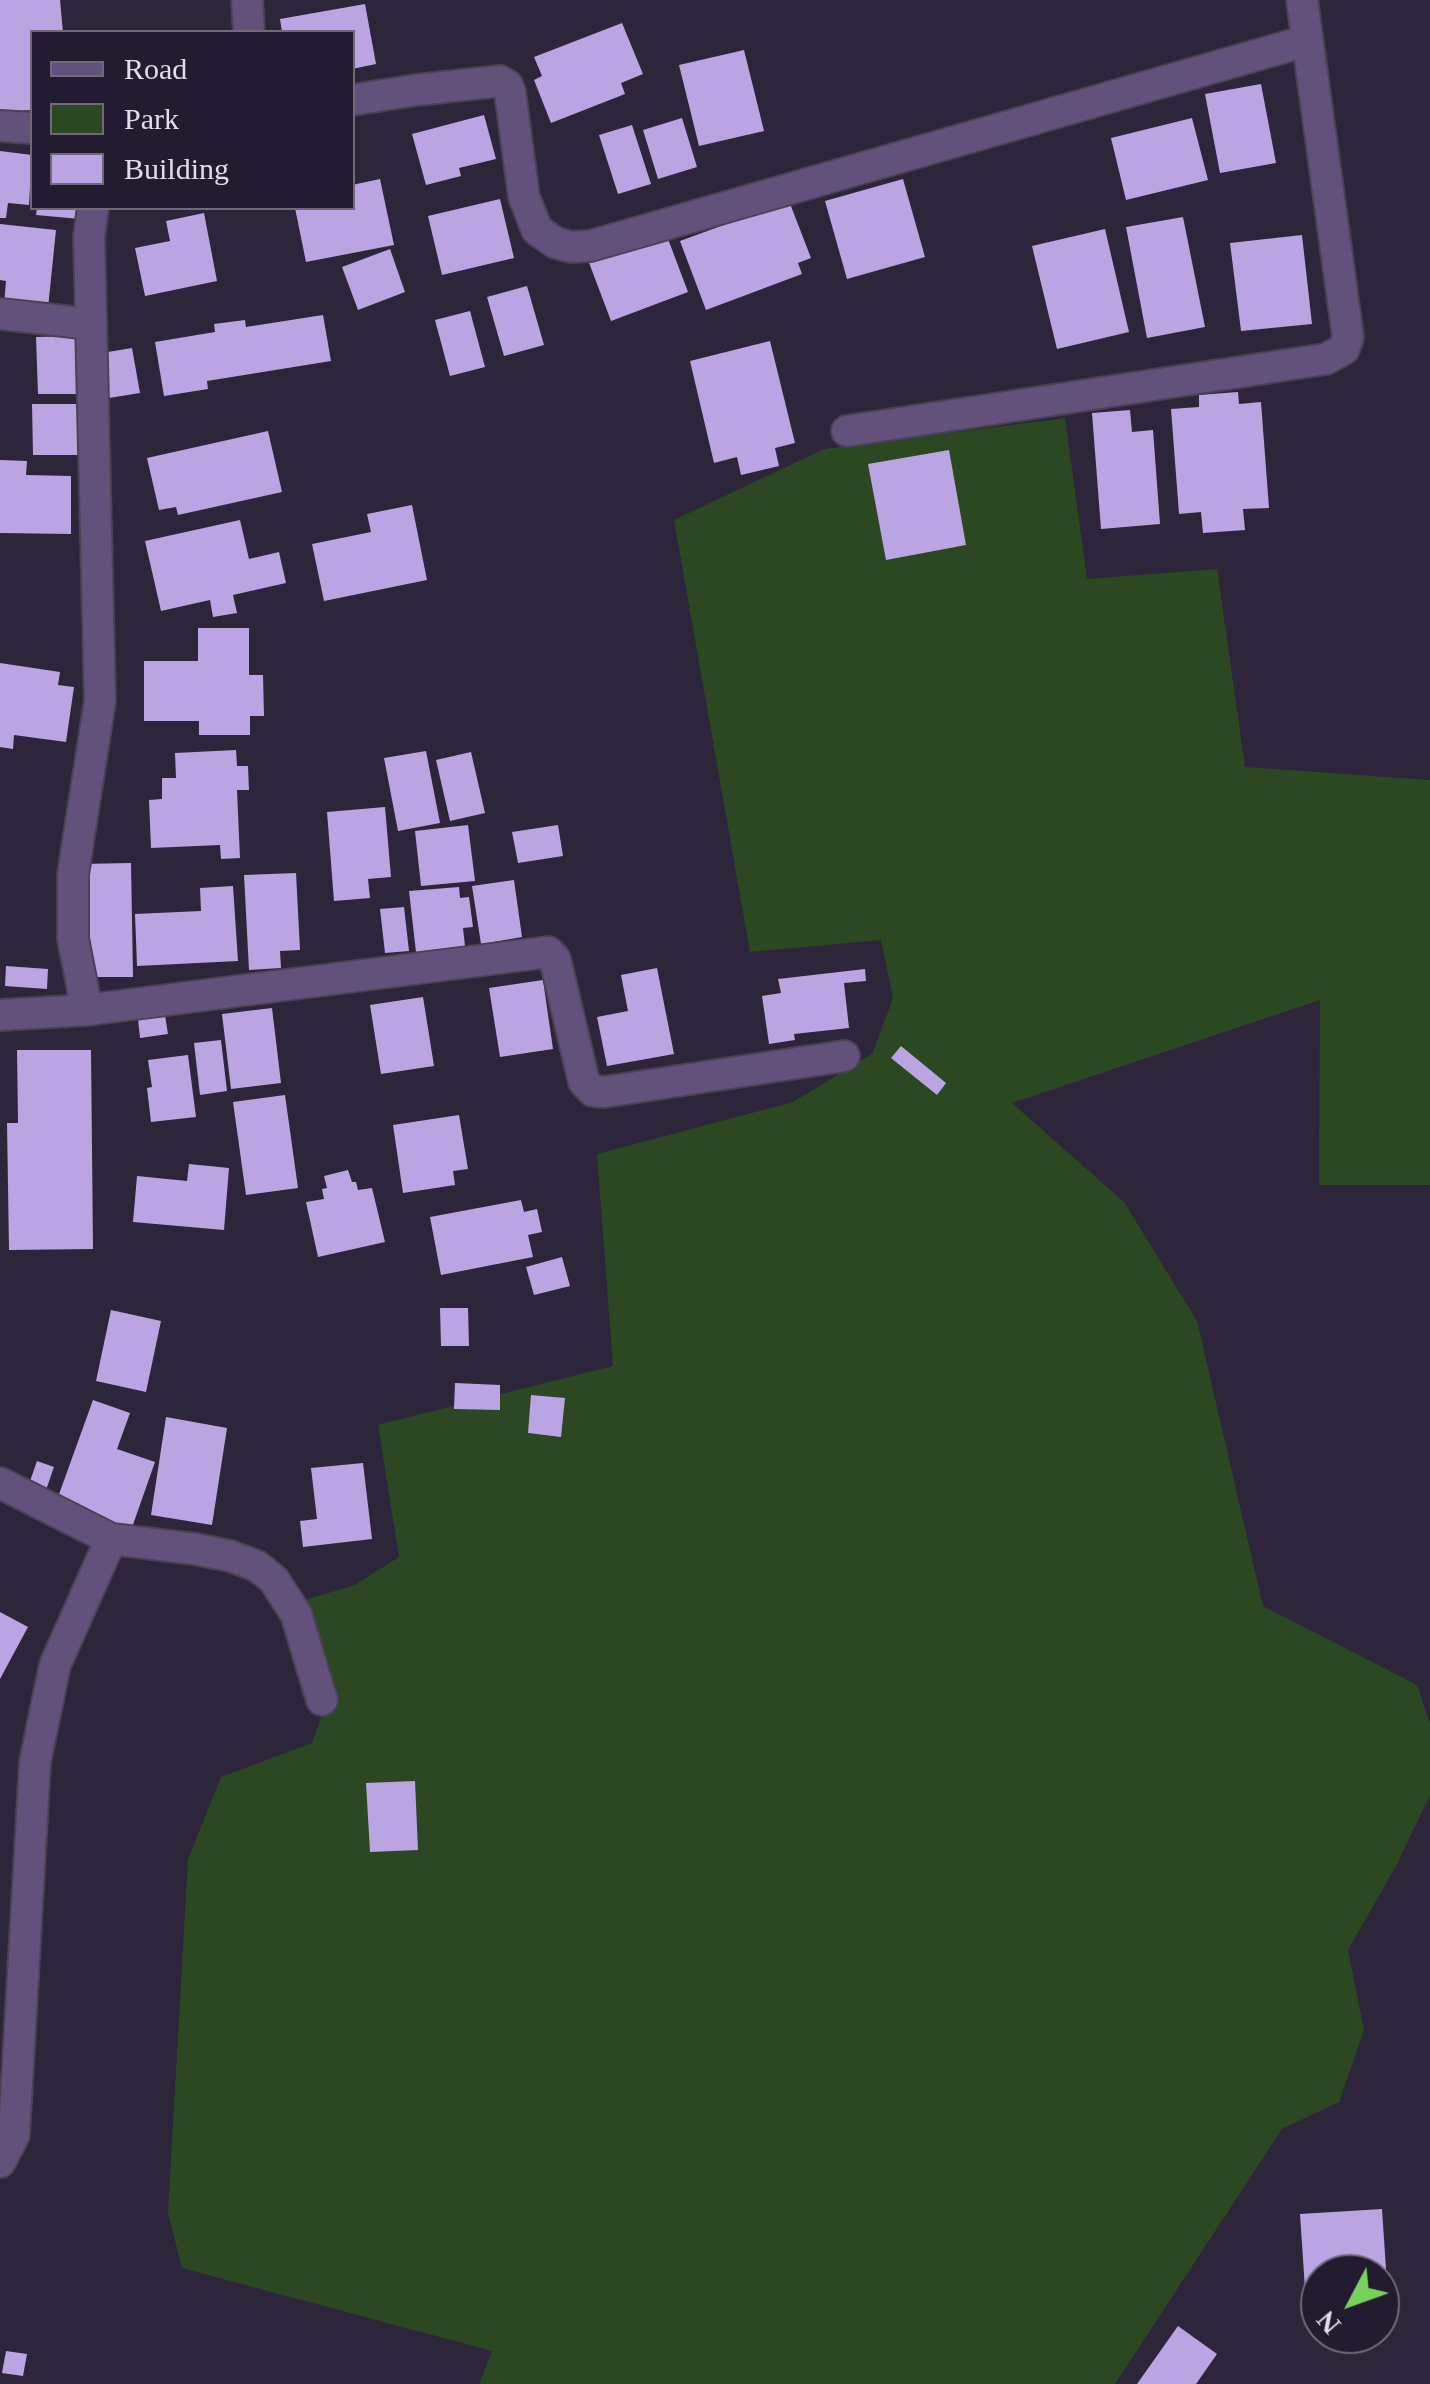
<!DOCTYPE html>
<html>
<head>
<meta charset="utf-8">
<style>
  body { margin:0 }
  #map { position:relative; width:1430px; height:2384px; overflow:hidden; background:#2d253a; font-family:Georgia,serif }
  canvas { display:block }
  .legend { position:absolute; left:30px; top:30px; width:325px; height:180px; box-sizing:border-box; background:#231b2f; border:2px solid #6f697a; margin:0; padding:12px 18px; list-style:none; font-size:30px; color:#e1ddea }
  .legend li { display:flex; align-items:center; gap:20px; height:50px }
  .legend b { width:50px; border:2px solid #6f697a }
  .north { position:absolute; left:1300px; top:2254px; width:100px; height:100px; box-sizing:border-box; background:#231b2f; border:2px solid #6f697a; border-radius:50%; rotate:229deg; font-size:28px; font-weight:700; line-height:40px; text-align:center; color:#e1ddea }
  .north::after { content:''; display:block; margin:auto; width:35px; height:45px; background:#76d25a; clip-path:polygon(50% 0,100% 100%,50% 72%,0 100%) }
</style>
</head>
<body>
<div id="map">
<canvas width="1430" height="2384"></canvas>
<ul class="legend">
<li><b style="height:12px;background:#62527b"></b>Road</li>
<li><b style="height:28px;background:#2c4823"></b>Park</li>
<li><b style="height:28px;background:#bba4e2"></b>Building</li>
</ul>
<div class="north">N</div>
</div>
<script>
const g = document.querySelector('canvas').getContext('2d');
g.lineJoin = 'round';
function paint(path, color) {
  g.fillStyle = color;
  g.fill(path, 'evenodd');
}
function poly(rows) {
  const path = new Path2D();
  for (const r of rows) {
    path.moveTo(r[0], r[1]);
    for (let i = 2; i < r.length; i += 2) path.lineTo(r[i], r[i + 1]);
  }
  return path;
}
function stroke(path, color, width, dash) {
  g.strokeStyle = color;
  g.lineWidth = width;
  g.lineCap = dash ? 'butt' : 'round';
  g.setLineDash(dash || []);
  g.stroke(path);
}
paint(poly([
  [1065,418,1087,579,1217,569,1245,767,1430,780,1430,1185,1319,1185,1320,1000,1012,1103,1124,1202,1197,1321,1263,1606,1417,1685,1430,1724,1430,1795,1395,1868,1348,1950,1364,2030,1339,2102,1282,2129,1115,2384,479,2384,492,2351,182,2268,168,2213,188,1859,221,1777,312,1743,331,1691,298,1602,355,1585,399,1557,378,1425,613,1366,597,1154,793,1102,872,1054,893,998,881,940,750,952,674,520,824,449]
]), '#2c4823');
paint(poly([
  [0,0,60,0,63,32,32,32,32,110,0,112],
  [365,4,376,64,352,69,352,32,282,32,280,19],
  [622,23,643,74,621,83,625,94,551,123,534,80,542,76,534,57],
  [744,50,764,131,699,146,679,65],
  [1261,84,1276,163,1220,173,1205,94],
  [484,115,496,159,459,168,461,176,426,185,412,134],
  [682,118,697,167,658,179,643,130],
  [1192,118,1208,180,1126,200,1111,138],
  [632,125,651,184,618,194,599,135],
  [0,151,32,155,29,205,8,203,6,218,0,218],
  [380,179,394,245,306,262,295,208,352,208,352,185],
  [903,179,925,257,847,279,825,201],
  [500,199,514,258,442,275,428,216],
  [789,201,811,258,798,263,802,274,706,310,680,241],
  [37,208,81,208,80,219,36,215],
  [204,213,217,281,145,296,135,248,170,241,166,221],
  [1183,217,1205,327,1147,338,1126,227],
  [0,224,56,230,48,308,4,304,6,281,0,280],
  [1105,229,1129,332,1057,349,1032,246],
  [665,231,688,292,611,321,588,260],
  [1302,235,1312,324,1241,331,1230,243],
  [390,249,405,292,358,310,342,267],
  [527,286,544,345,504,356,487,297],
  [470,311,485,367,450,376,435,320],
  [323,315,331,361,207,381,208,389,164,396,155,342,215,332,214,324,245,320,246,327],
  [79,336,80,394,38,394,36,337],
  [770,341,795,443,775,448,779,466,741,475,737,457,714,463,690,361],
  [132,348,140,393,109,398,102,353],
  [1238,392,1239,404,1261,402,1269,508,1243,509,1245,530,1203,533,1201,512,1179,514,1171,409,1199,407,1199,395],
  [32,404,79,404,79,455,33,455],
  [1130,410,1132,432,1153,430,1160,524,1101,529,1092,413],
  [268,431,282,492,178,515,176,507,159,510,147,458],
  [949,450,966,545,886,560,868,464],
  [0,460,27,461,26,475,71,476,71,534,0,533],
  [412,505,427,580,324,601,312,544,371,532,367,514],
  [240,520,249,559,279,552,286,583,233,595,237,613,213,617,210,600,161,611,145,541],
  [198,628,249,628,249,675,263,675,264,716,250,716,250,735,199,735,199,721,144,721,144,661,198,661],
  [0,663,60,672,58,685,74,687,66,742,14,735,13,749,0,747],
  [236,750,237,766,248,766,249,790,237,790,240,858,221,859,220,845,151,848,149,800,162,799,162,778,176,778,175,753],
  [426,751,440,823,398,831,384,758],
  [471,752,485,813,450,821,436,760],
  [385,807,391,877,368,879,370,898,334,901,327,812],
  [468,825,475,881,421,886,415,831],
  [558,825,563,856,518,863,512,832],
  [131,863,133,977,84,977,81,864],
  [296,873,300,950,280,951,281,968,249,970,244,875],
  [514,880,522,937,481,944,472,886],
  [233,886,238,961,137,966,135,914,201,911,200,888],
  [459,887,460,898,469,897,473,927,463,928,465,946,416,952,409,891],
  [404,907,409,951,385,953,380,909],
  [6,966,48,969,47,989,5,986],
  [657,968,674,1054,607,1066,597,1017,628,1011,621,975],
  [865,969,866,981,844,983,849,1028,794,1034,795,1040,769,1044,762,996,781,993,778,979],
  [543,980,553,1049,500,1057,489,988],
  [423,997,434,1066,381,1074,370,1005],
  [272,1008,281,1083,231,1089,222,1014],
  [165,1015,168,1034,140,1038,138,1019],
  [221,1040,227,1091,200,1095,194,1043],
  [901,1046,946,1083,937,1095,891,1058],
  [17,1050,91,1050,93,1249,9,1250,7,1123,18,1123],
  [188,1055,196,1117,151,1122,147,1088,152,1087,148,1060],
  [285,1095,298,1188,246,1195,233,1102],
  [459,1115,468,1169,453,1171,455,1185,403,1193,393,1125],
  [189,1164,229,1168,224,1230,133,1222,137,1176,187,1181],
  [348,1170,352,1182,356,1182,358,1190,372,1188,385,1242,318,1257,306,1202,324,1199,322,1189,327,1188,324,1176],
  [521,1200,524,1212,537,1209,542,1232,528,1235,533,1257,441,1275,430,1217],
  [562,1257,570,1286,534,1295,526,1267],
  [440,1308,468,1308,469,1346,441,1346],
  [111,1310,161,1321,146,1392,96,1381],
  [455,1383,500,1385,500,1410,454,1409],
  [531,1395,565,1398,561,1437,528,1433],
  [93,1400,130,1413,117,1449,155,1462,129,1536,75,1517,79,1504,58,1497],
  [166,1417,227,1428,212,1525,151,1515],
  [37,1461,54,1467,46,1490,29,1484],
  [363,1463,372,1539,303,1547,300,1521,317,1519,311,1468],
  [0,1612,28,1627,0,1679],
  [415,1781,418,1850,370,1852,366,1783],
  [1382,2209,1387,2284,1380,2284,1380,2274,1320,2274,1320,2288,1305,2289,1300,2214],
  [1178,2326,1217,2354,1196,2384,1137,2384],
  [6,2351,27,2354,23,2376,2,2373]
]), '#bba4e2');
const street = poly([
  [247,0,249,32],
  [352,100,416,90,500,81,507,85,510,92,524,197,537,230,556,243,571,247,590,246,1306,41],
  [0,126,32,128],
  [0,314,91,324],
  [847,431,1326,359,1344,349,1348,337,1302,0],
  [87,1010,73,939,73,874,100,701,89,236,93,208],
  [0,1015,87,1010,548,952,555,959,584,1082,593,1091,604,1092,844,1056],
  [0,1483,111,1539,195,1549,230,1556,257,1566,274,1580,296,1614,322,1700],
  [0,2162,14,2135,35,1762,55,1665,111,1539]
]);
stroke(street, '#4a4256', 34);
stroke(street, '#62527b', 30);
</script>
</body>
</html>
